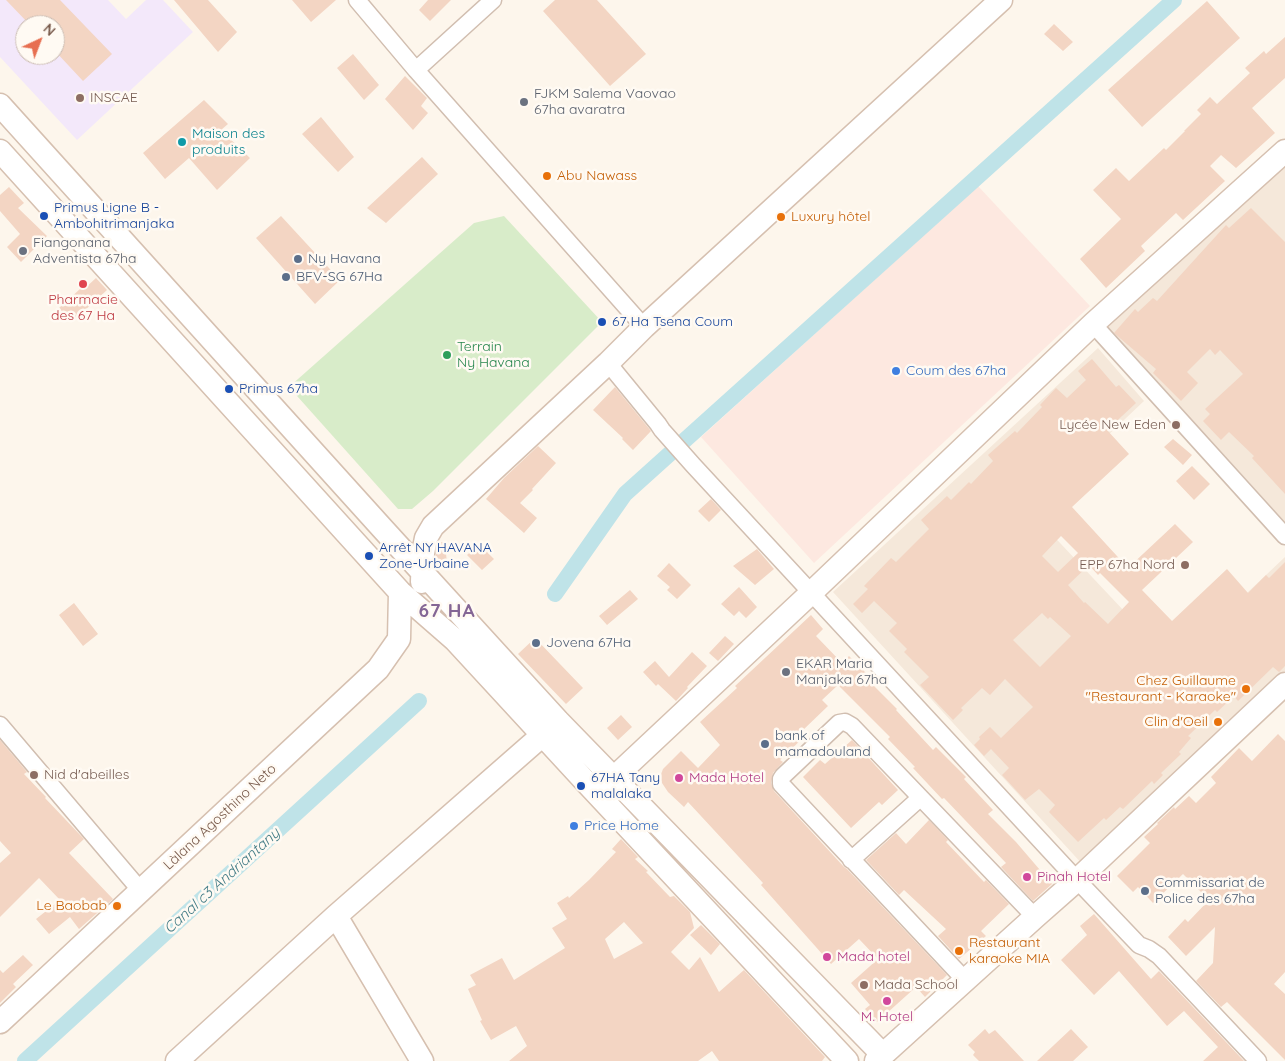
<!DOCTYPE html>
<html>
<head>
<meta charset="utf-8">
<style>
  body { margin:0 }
  #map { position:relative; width:1285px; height:1061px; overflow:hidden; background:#fdf6ec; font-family:Quicksand,sans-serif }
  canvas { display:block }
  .north { position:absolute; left:15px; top:15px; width:50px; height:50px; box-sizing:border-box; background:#fffaf3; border:1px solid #cabbb1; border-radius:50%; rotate:43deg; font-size:14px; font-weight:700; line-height:20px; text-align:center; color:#7a5c4d }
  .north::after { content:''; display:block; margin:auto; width:18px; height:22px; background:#e76f51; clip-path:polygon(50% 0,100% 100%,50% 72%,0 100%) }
</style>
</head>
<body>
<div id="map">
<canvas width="1285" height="1061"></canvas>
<div class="north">N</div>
</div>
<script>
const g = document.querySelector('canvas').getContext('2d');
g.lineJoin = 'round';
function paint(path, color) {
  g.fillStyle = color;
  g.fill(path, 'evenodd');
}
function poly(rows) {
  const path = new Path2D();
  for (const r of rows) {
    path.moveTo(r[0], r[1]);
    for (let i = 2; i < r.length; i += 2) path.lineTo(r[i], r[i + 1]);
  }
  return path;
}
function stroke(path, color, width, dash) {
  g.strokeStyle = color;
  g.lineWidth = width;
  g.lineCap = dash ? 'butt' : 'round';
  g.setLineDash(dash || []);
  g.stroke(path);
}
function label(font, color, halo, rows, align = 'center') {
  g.font = font + ' Quicksand,sans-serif';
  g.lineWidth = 5;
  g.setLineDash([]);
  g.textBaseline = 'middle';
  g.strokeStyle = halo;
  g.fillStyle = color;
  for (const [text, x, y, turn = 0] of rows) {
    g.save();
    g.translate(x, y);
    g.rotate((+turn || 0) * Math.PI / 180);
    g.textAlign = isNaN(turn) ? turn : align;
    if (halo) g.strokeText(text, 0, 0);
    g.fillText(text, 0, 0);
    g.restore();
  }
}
paint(poly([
  [1285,160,1285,523,1102,323],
  [1098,348,1144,401,1029,510,1173,663,1285,557,1285,671,1084,866,833,592]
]), '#f5e8da');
paint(poly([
  [978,186,1090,306,814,563,701,437]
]), '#fde8e0');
paint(poly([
  [0,0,108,0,126,19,146,0,163,0,193,32,77,140,0,57],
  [25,25,55,25,55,55,25,55]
]), '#f3e8fa');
paint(poly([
  [504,216,602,322,433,491,412,509,398,509,289,387,474,223]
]), '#d8ecc9');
stroke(poly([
  [555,594,625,494,1174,0],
  [25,1061,419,701]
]), '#bfe3e8', 16);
paint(poly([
  [6,0,60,0,112,54,83,81,55,51,55,25,30,25],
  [174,0,208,0,237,32,218,52],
  [292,0,336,0,311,22],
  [428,0,451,0,430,21,419,10],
  [555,0,597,0,646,54,610,86,543,11],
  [1207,1,1240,38,1142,127,1108,90],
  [1054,24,1073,42,1063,51,1044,34],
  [1285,37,1285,78,1252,108,1275,133,1236,168,1221,155,1210,166,1225,181,1183,220,1176,213,1141,246,1145,251,1106,288,1080,259,1121,219,1093,190,1116,168,1129,181,1164,148,1166,150,1185,131,1184,131,1201,114,1197,110,1210,97,1217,104,1250,73,1245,68,1264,51,1266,54],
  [353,54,379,85,364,100,337,68],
  [405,76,427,98,421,106,428,113,413,130,385,99],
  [204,100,228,124,221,130,250,158,217,190,189,158,165,179,143,153],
  [321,117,354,157,338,172,302,134],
  [422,157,438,174,386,223,367,208],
  [9,187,24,203,18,208,47,236,21,262,7,247,20,234,0,211,0,195],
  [1251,208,1285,242,1285,494,1252,458,1254,456,1229,432,1221,440,1203,421,1210,414,1205,409,1243,374,1220,350,1215,355,1210,349,1187,372,1198,383,1181,401,1153,373,1156,369,1114,333,1135,309,1138,312,1153,298,1157,301,1226,225,1229,228],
  [281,216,340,280,315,304,256,238],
  [96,278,107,290,72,322,59,308,80,289,83,290],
  [1092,359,1116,387,1119,385,1136,403,1107,430,1129,454,1072,507,1128,568,1175,524,1193,542,1142,590,1172,621,1227,569,1248,593,1266,575,1269,578,1285,562,1285,666,1279,672,1273,667,1238,701,1234,696,1217,712,1215,710,1188,736,1191,738,1179,752,1181,754,1161,773,1163,775,1154,784,1152,781,1123,809,1120,807,1106,820,1104,818,1078,842,1049,812,1055,805,1039,789,1025,800,1002,775,1009,768,991,749,984,756,974,745,980,739,979,737,990,727,1001,738,1033,707,1005,679,990,695,982,688,961,708,963,710,953,720,920,685,929,677,904,652,907,649,889,631,897,623,875,602,874,601,862,613,853,604,868,589,864,586,891,558,896,562,929,529,921,520,947,496,951,500,969,482,971,484,993,461,988,455,1015,431,1017,433,1042,407,1040,405,1056,388,1067,398,1086,380,1078,371],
  [1061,536,1078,553,1058,572,1042,556],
  [1089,565,1098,575,1100,573,1129,602,1108,624,1085,602,1084,603,1068,585],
  [1042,613,1048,619,1050,617,1071,636,1040,667,1013,640],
  [615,387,651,431,633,450,622,439,623,438,593,410],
  [1173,439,1192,455,1183,465,1164,447],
  [538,446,556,463,532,489,533,490,520,503,537,518,524,533,486,499,504,478],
  [1192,466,1210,484,1194,500,1176,481],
  [711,499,721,510,709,522,698,511],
  [439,542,445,542,447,564,436,565,436,555],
  [479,544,494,559,482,570,467,555],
  [757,549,774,569,755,585,733,566],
  [669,563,691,585,677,599,667,590,670,587,657,576],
  [739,587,757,607,746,618,739,611,734,616,721,604],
  [630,590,638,599,607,625,599,616],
  [74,603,98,634,83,646,59,615],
  [811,615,823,629,816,636,842,663,849,656,867,674,864,676,897,709,896,710,933,750,936,747,966,777,964,779,993,810,988,814,1016,842,1052,884,1033,901,1001,867,1006,863,944,798,942,799,913,768,915,767,888,739,890,737,838,685,822,700,828,706,802,731,806,735,780,760,783,762,773,773,771,783,774,791,844,867,847,869,947,975,925,997,916,987,877,1022,865,1009,870,1005,851,983,878,959,859,939,831,964,761,885,763,883,688,802,684,807,668,792,662,783,660,777,663,769,681,751,698,768,720,745,700,722,737,688,735,686],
  [725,636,734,644,718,661,709,653],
  [535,638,583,688,566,704,518,654],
  [692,652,707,666,687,687,688,688,676,701,658,684,656,686,643,672,655,661,669,677],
  [621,715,632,727,618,740,607,728],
  [1278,734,1285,741,1285,972,1274,984,1285,994,1285,1060,1227,1002,1221,1007,1196,981,1213,963,1215,927,1186,956,1168,937,1185,919,1188,922,1209,900,1183,874,1153,903,1138,887,1133,892,1117,876,1150,843,1144,837,1158,824,1157,823,1174,807,1175,809,1189,796,1196,803,1216,783,1211,777,1239,748,1252,761],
  [0,740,27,772,24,774,46,797,45,798,84,839,69,853,113,899,79,929,70,917,49,934,36,919,60,900,39,878,0,917,0,863,11,853,0,841],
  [852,740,898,790,882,805,879,802,851,828,803,777,820,760,825,764],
  [929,820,948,840,946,842,984,882,986,880,1009,904,981,931,986,936,959,959,938,936,946,929,904,890,899,895,866,860,896,833,906,844],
  [621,839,638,857,635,859,648,871,646,872,670,897,674,896,690,912,694,928,671,952,689,970,700,957,719,992,744,970,825,1057,822,1061,719,1061,712,1051,698,1061,509,1061,527,1046,516,1026,491,1040,480,1021,482,1020,468,989,476,985,470,975,502,958,514,980,565,948,552,928,567,919,557,903,568,896,569,898,589,880,616,852,612,849],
  [624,922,643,943,614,959,605,939],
  [1094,914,1151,979,1159,971,1244,1061,1203,1061,1218,1047,1184,1011,1167,1026,1119,971,1094,995,1061,960,1087,935,1080,926],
  [701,925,720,944,711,955,690,935],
  [23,955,33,965,13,984,16,987,0,1003,0,970,3,973],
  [985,1029,989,1034,995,1030,1024,1061,979,1061,973,1055,975,1052,968,1045],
  [1071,1029,1088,1047,1073,1061,1037,1061]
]), '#f3d5c3');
const street = poly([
  [357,0,416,70,644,327],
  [416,70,493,0],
  [1093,324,1285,536],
  [608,363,658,424,662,430,693,465,1077,880,1139,945,1149,949,1159,956,1258,1061],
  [0,725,141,891],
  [851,860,920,798],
  [965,980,781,784,781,779,783,776,839,723,845,722,852,726,1035,917]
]);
const secondary = poly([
  [0,105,382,528,558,721,883,1055],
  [0,151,400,592,455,640,585,781,847,1061],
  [422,582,423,553,426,538,433,526,608,363,644,327,1001,0],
  [603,788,811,593,1093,324,1285,151],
  [336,916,422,1061],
  [0,1022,378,669,399,639,400,592],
  [177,1061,336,916,554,725],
  [876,1061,1035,917,1077,880,1285,684]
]);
stroke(street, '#d1beb0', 19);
stroke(secondary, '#d6c0b0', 25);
stroke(street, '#fff', 16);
stroke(secondary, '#fff', 22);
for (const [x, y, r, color] of [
  [80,98,5,"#8d6e63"],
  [524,102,5,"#6b7280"],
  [182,142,5,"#0f9aa8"],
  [547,176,5,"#e8710a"],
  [44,216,5,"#1a4fb4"],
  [781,217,5,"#e8710a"],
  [23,251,5,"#6b7280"],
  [298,259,5,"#5c6f8a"],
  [286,277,5,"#5c6f8a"],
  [83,284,5,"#e0444e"],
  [602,322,5,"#1a4fb4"],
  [447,355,5,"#2e9e5b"],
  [896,371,5,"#3f7fe0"],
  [229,389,5,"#1a4fb4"],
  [1176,425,5,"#8d6e63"],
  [369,556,5,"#1a4fb4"],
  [1185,565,5,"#8d6e63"],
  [536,643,5,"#5c6f8a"],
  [786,672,5,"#6b7280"],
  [1246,689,5,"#e8710a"],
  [1218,722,5,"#e8710a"],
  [765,744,5,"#5c6f8a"],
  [34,775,5,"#8d6e63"],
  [679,778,5,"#d1479c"],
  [581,786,5,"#1a4fb4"],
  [574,826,5,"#3f7fe0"],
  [1027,877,5,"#d1479c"],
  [1145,891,5,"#5c6f8a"],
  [117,906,5,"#e8710a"],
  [959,951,5,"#e8710a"],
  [827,957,5,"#d1479c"],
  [864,985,5,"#8d6e63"],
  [887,1001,5,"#d1479c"]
]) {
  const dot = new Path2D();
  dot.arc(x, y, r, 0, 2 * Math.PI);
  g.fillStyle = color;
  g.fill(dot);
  stroke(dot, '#fffaf3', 2);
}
label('14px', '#5b616d', '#fffaf3', [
  ["FJKM Salema Vaovao",534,94],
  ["67ha avaratra",534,110],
  ["Fiangonana",33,243],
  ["Adventista 67ha",33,259],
  ["EKAR Maria",796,664],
  ["Manjaka 67ha",796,680]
], 'left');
label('14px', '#785e54', '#fffaf3', [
  ["INSCAE",90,98],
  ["Lycée New Eden",1166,425,"right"],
  ["EPP 67ha Nord",1175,565,"right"],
  ["Nid d'abeilles",44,775],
  ["Mada School",874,985]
], 'left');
label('14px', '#0d838f', '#fffaf3', [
  ["Maison des",192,134],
  ["produits",192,150]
], 'left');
label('14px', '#c56008', '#fffaf3', [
  ["Abu Nawass",557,176],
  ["Luxury hôtel",791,217],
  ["Chez Guillaume",1236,681,"right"],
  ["\"Restaurant - Karaoke\"",1236,697,"right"],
  ["Clin d'Oeil",1208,722,"right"],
  ["Le Baobab",107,906,"right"],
  ["Restaurant",969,943],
  ["karaoke MIA",969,959]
], 'left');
label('14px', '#164399', '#fffaf3', [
  ["Primus Ligne B -",54,208],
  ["Ambohitrimanjaka",54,224],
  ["67 Ha Tsena Coum",612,322],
  ["Primus 67ha",239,389],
  ["Arrêt NY HAVANA",379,548],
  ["Zone-Urbaine",379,564],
  ["67HA Tany",591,778],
  ["malalaka",591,794]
], 'left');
label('14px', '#4e5e75', '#fffaf3', [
  ["Ny Havana",308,259],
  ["BFV-SG 67Ha",296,277],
  ["Jovena 67Ha",546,643],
  ["bank of",775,736],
  ["mamadouland",775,752],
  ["Commissariat de",1155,883],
  ["Police des 67ha",1155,899]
], 'left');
label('14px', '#be3a42', '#fffaf3', [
  ["Pharmacie",83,300],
  ["des 67 Ha",83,316]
]);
label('14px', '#27864d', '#fffaf3', [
  ["Terrain",457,347],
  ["Ny Havana",457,363]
], 'left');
label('14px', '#366cbe', '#fffaf3', [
  ["Coum des 67ha",906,371],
  ["Price Home",584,826]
], 'left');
label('14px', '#b23c85', '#fffaf3', [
  ["Mada Hotel",689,778],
  ["Pinah Hotel",1037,877],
  ["Mada hotel",837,957],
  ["M. Hotel",887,1017,"center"]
], 'left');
label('14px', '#7a5c4d', '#fffaf3', [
  ["Làlana Agosthino Neto",220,817,-43]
]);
label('italic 15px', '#437c86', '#fffaf3', [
  ["Canal c3 Andriantany",222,881,-42]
]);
g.letterSpacing = '1px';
label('bold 19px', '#846695', '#fffaf3', [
  ["67 HA",447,611]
]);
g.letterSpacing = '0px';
</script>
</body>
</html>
